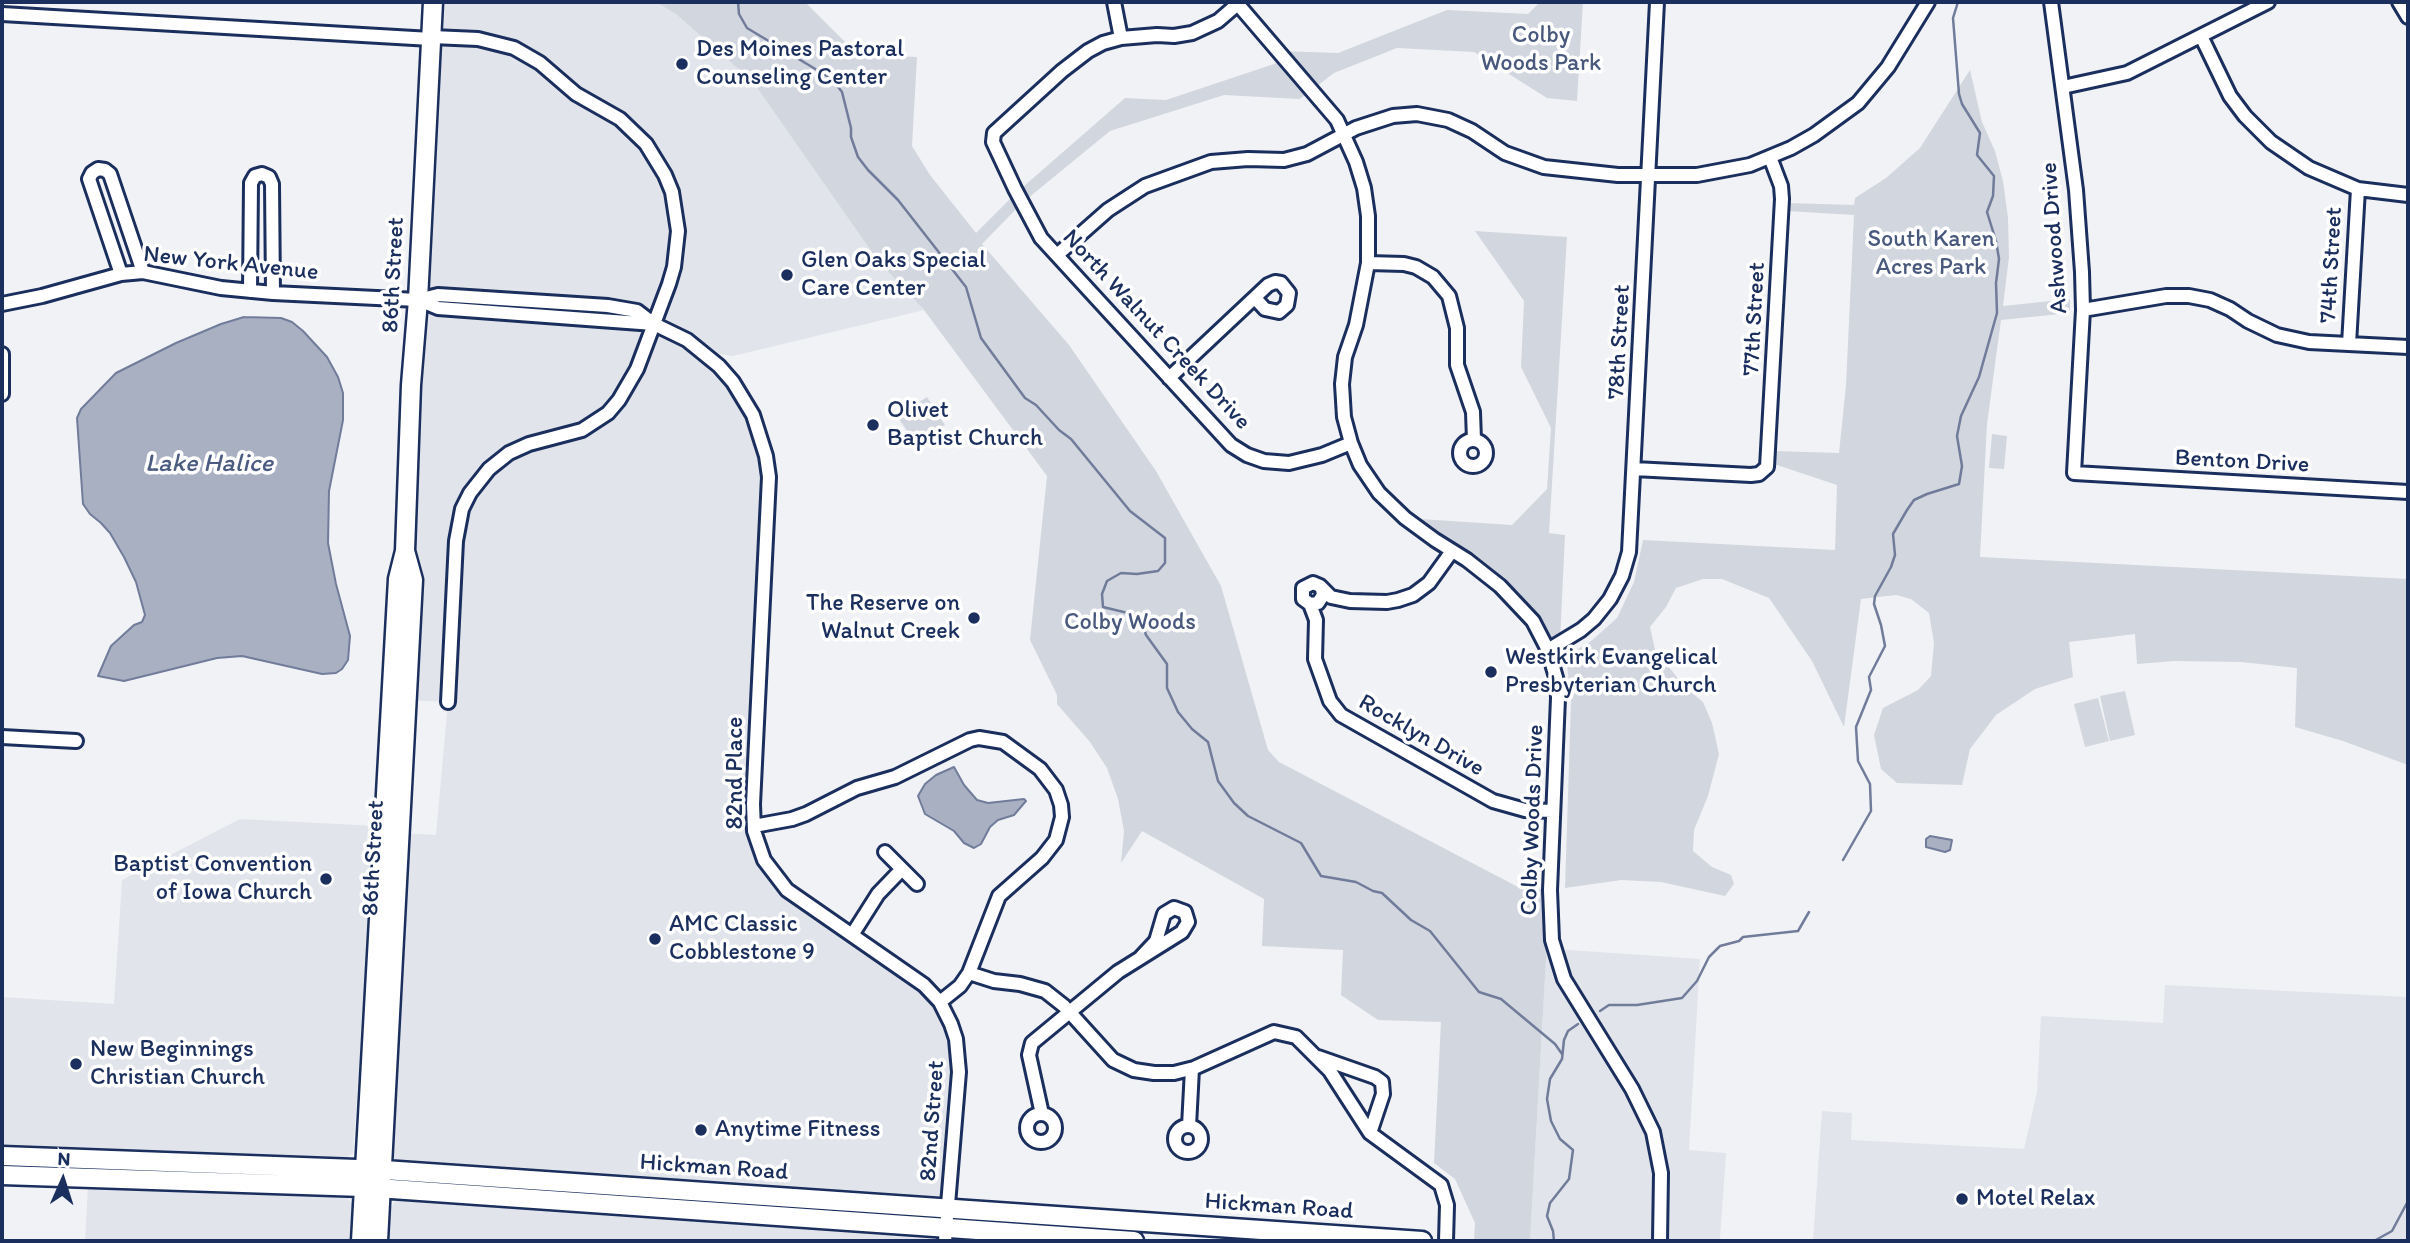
<!DOCTYPE html>
<html>
<head>
<meta charset="utf-8">
<style>
  body { margin:0 }
  #map { position:relative; width:2410px; height:1243px; overflow:hidden; background:#f1f2f5; font-family:Itim,sans-serif }
  canvas { display:block }
  .frame { position:absolute; inset:0; border:4px solid #1b2f5e; pointer-events:none }
  .north { position:absolute; left:28px; top:1145px; width:70px; height:70px; -webkit-text-stroke:5px #fff; paint-order:stroke; rotate:3deg; font-size:19px; font-weight:700; line-height:28px; text-align:center; color:#1b2f5e }
  .north::after { content:''; display:block; margin:auto; width:24px; height:32px; background:#1b2f5e; clip-path:polygon(50% 0,100% 100%,50% 72%,0 100%) }
</style>
</head>
<body>
<div id="map">
<canvas width="2410" height="1243"></canvas>
<div class="frame"></div>
<div class="north">N</div>
</div>
<script>
const g = document.querySelector('canvas').getContext('2d');
g.lineJoin = 'round';
function paint(path, color) {
  g.fillStyle = color;
  g.fill(path, 'evenodd');
}
function poly(rows) {
  const path = new Path2D();
  for (const r of rows) {
    if (r.length === 3) {
      path.moveTo(r[0] + r[2], r[1]);
      path.arc(r[0], r[1], r[2], 0, 2 * Math.PI);
      continue;
    }
    path.moveTo(r[0], r[1]);
    for (let i = 2; i < r.length; i += 2) path.lineTo(r[i], r[i + 1]);
  }
  return path;
}
function stroke(path, color, width, dash) {
  g.strokeStyle = color;
  g.lineWidth = width;
  g.lineCap = dash ? 'butt' : 'round';
  g.setLineDash(dash || []);
  g.stroke(path);
}
function label(font, color, halo, rows, align = 'center') {
  g.font = font + ' Itim,sans-serif';
  g.lineWidth = 7;
  g.setLineDash([]);
  g.textBaseline = 'middle';
  g.strokeStyle = halo;
  g.fillStyle = color;
  for (const [text, x, y, turn = 0] of rows) {
    g.save();
    g.translate(x, y);
    g.rotate((+turn || 0) * Math.PI / 180);
    g.textAlign = isNaN(turn) ? turn : align;
    if (halo) g.strokeText(text, 0, 0);
    g.fillText(text, 0, 0);
    g.restore();
  }
}
paint(poly([
  [433,2,656,2,677,15,753,82,878,261,924,310,733,356,705,352,733,382,766,456,753,818,774,876,924,985,956,1039,947,1209,384,1170,400,833,436,835,448,702,407,700,405,551],
  [240,819,377,826,365,1039,358,1081,353,1153,342,1161,2,1151,2,997,114,1004,122,880],
  [1550,890,1555,949,1700,959,1689,1150,1726,1153,1720,1239,1750,1241,1530,1241],
  [2165,985,2408,997,2408,1241,1813,1241,1822,1111,1852,1113,1851,1140,2024,1149,2037,1092,2041,1016,2163,1023],
  [88,1184,182,1186,231,1193,340,1197,347,1198,354,1205,357,1213,355,1241,85,1241],
  [397,1198,935,1235,937,1241,387,1241,389,1211]
]), '#e1e4ea');
paint(poly([
  [656,2,805,2,857,54,917,57,912,146,930,175,976,233,1016,193,1125,98,1166,100,1286,60,1280,51,1338,53,1447,10,1528,14,1540,2,1583,2,1577,101,1547,98,1474,52,1397,48,1334,73,1300,99,1224,95,1110,131,1022,203,982,244,1069,345,1156,471,1221,586,1268,750,1279,762,1520,888,1550,890,1530,1241,1474,1241,1475,1223,1455,1179,1434,1163,1441,1022,1378,1020,1341,995,1343,950,1262,946,1264,899,1142,831,1121,863,1124,831,1118,799,1107,768,1090,742,1057,704,1057,695,1030,640,1047,476,924,310,878,261,753,82,677,15],
  [1970,70,1982,122,1995,151,2003,181,2008,218,2009,257,2003,306,2070,299,2070,313,2001,320,1987,424,1980,557,2408,579,2408,765,2343,741,2295,727,2297,668,2241,662,2174,661,2137,664,2135,634,2069,642,2073,677,2035,689,1996,715,1970,749,1962,785,1897,783,1881,769,1874,735,1883,708,1918,690,1931,676,1934,643,1929,613,1911,599,1896,595,1861,599,1844,727,1812,661,1769,598,1722,579,1703,579,1676,588,1666,607,1650,627,1655,650,1685,687,1703,702,1712,723,1719,754,1708,796,1694,830,1693,851,1712,867,1731,875,1734,884,1725,896,1661,882,1621,880,1565,888,1571,702,1566,656,1590,642,1617,618,1634,582,1643,540,1835,550,1837,485,1774,464,1775,451,1839,453,1846,385,1854,215,1787,211,1787,203,1854,205,1855,198,1886,178,1920,148],
  [1475,231,1567,237,1549,533,1565,535,1560,642,1548,650,1523,608,1405,518,1512,525,1547,489,1551,428,1521,367,1524,301],
  [927,397,945,425,916,444,897,416],
  [1992,434,2007,436,2004,469,1989,468],
  [2125,691,2135,735,2110,741,2100,696],
  [2098,698,2109,741,2085,747,2074,704]
]), '#d2d6df');
const water = poly([
  [244,317,281,318,292,322,303,331,327,357,338,377,343,393,343,420,329,491,328,543,336,584,350,636,348,660,342,669,336,673,322,674,242,656,217,658,124,681,98,676,111,646,134,625,142,622,145,615,136,582,124,557,110,533,101,523,90,514,83,504,77,418,81,409,116,373,176,343,221,324,244,317],
  [954,767,964,785,977,800,988,803,1024,799,1026,801,1014,815,998,820,990,827,981,844,974,848,964,843,954,831,925,814,918,796,925,784,936,775,954,767],
  [1930,836,1952,840,1950,850,1945,852,1926,847,1926,839,1930,836]
]);
paint(water, '#a8b0c2');
stroke(water, '#707c9a', 2);
stroke(poly([
  [738,2,739,14,747,28,832,79,842,92,851,128,851,137,858,157,868,170,898,200,966,287,981,338,1025,398,1036,405,1059,430,1071,439,1130,511,1165,538,1165,563,1158,571,1137,574,1121,573,1107,581,1102,594,1103,607,1140,616,1146,635,1167,664,1167,688,1178,712,1192,729,1208,742,1218,781,1234,803,1248,816,1301,843,1321,876,1356,882,1373,891,1382,893,1411,920,1430,931,1479,992,1501,999,1555,1044,1562,1054],
  [1843,860,1871,811,1870,784,1858,761,1856,727,1871,690,1869,677,1885,646,1881,625,1874,604,1875,596,1891,567,1895,555,1893,534,1907,510,1914,500,1927,494,1959,484,1962,466,1957,436,1961,416,1979,377,1997,313,1996,283,1999,259,1996,241,1987,212,1993,196,1994,176,1977,155,1980,133,1962,104,1959,94,1953,18,1958,2],
  [1600,1011,1609,1005,1637,1005,1682,998,1697,981,1709,957,1720,946,1739,941,1743,937,1798,931,1809,912],
  [1554,1241,1553,1231,1547,1216,1550,1203,1569,1179,1573,1150,1560,1139,1551,1121,1547,1099,1550,1079,1562,1059,1564,1040,1568,1031,1578,1024],
  [2374,1241,2392,1231,2408,1201]
]), '#707c9a', 2.5);
const minor = poly([
  [1114,2,1121,38],
  [1236,2,1337,120,1356,162,1364,188,1368,216,1368,263,1356,325,1345,357,1342,384,1344,417,1351,443,1360,465,1379,493,1405,518,1435,540,1467,560,1500,586,1533,621,1548,650,1557,681,1558,698,1550,890,1552,940,1564,979,1632,1089,1653,1132,1661,1173,1660,1241],
  [1240,2,1218,21,1192,33,1174,36,1157,35,1121,38,1103,43,1088,51,1062,71,994,133,993,142,1015,189,1041,238,1231,445,1247,455,1264,461,1289,463,1322,455,1351,443],
  [2051,2,2076,190,2082,272,2083,310,2074,473,2408,492],
  [2399,2,2408,17],
  [2,14,431,39],
  [2201,36,2230,96,2245,116,2271,142,2309,168,2358,189,2408,195],
  [432,37,478,39,514,48,540,63,576,94,620,119,646,144,665,175,672,192,678,231,674,267,669,284,637,369,619,400,608,413,582,430,529,444,509,453,489,469,470,493,462,509,456,541,448,702],
  [2063,87,2127,73,2268,2],
  [1057,255,1108,210,1145,186,1211,162,1248,159,1284,160,1307,154,1356,128,1393,116,1417,114,1448,120,1472,131,1505,153,1544,167,1618,175,1697,175,1750,165,1791,148,1814,135,1858,103,1888,67,1928,2],
  [1368,263,1404,264,1416,267,1433,277,1449,296,1457,328,1457,365,1473,412,1474,440],
  [121,274,89,179,92,173,98,169,105,170,110,174,143,272],
  [250,291,251,183,255,176,262,174,269,177,272,184,273,293],
  [419,300,438,308,654,324],
  [2,304,42,296,121,274,143,272,221,288,273,293,418,300,438,295,608,306,637,311,654,324,687,340,719,366,733,382,753,415,766,456,769,477,753,804,754,831,764,860,787,890,924,985,940,1002,951,1024,956,1039,959,1072,945,1241],
  [2083,310,2166,296,2189,296,2210,300,2230,309,2248,321,2277,335,2309,342,2408,347],
  [2349,344,2358,189],
  [2,354,2,394],
  [1169,378,1268,285,1275,282,1281,283,1289,293,1287,305,1279,312,1265,309,1255,298],
  [1473,453,13],
  [1634,469,1751,475,1759,474,1767,467,1782,199,1781,186,1770,157],
  [1322,589,1323,595,1318,603,1310,604,1303,599,1303,588,1313,583,1320,586,1331,597,1350,601,1387,602,1398,600,1413,595,1429,583,1452,551],
  [1310,604,1316,620,1315,659,1330,701,1341,715,1493,801,1525,810,1553,811],
  [1548,650,1581,630,1594,619,1610,599,1622,576,1629,552,1657,2],
  [2,737,76,741],
  [754,826,792,819,806,814,857,788,895,777,970,740,979,738,1003,742,1040,769,1056,790,1061,805,1062,817,1056,840,1042,858,999,896,969,973,960,986,940,1002],
  [885,852,917,884],
  [852,935,878,894,902,869],
  [969,973,994,981,1020,984,1045,991,1064,1006,1113,1060,1134,1070,1154,1073,1174,1073,1194,1068,1274,1032,1296,1037,1330,1071,1370,1133,1441,1185,1447,1205,1446,1241],
  [1318,1057,1375,1077,1382,1082,1383,1094,1370,1133],
  [1042,1114,1029,1055,1032,1043,1118,972,1182,932,1188,922,1185,912,1174,908,1164,914,1156,941,1141,957],
  [1041,1128,14],
  [1188,1139,13],
  [1189,1126,1192,1069]
]);
const primary = poly([
  [2,1156,384,1170,1422,1241],
  [2,1175,363,1187,1134,1241],
  [361,1241,398,579,405,551,411,385,418,300,433,2],
  [378,1241,413,580,405,551]
]);
stroke(minor, '#1b2f5e', 18);
stroke(primary, '#1b2f5e', 23);
stroke(minor, '#fff', 12);
stroke(primary, '#fff', 18);
for (const [x, y, r, color] of [
  [682,64,7,"#1b2f5e"],
  [787,275,7,"#1b2f5e"],
  [873,425,7,"#1b2f5e"],
  [974,618,7,"#1b2f5e"],
  [1491,672,7,"#1b2f5e"],
  [326,879,7,"#1b2f5e"],
  [655,939,7,"#1b2f5e"],
  [76,1064,7,"#1b2f5e"],
  [701,1130,7,"#1b2f5e"],
  [1962,1199,7,"#1b2f5e"]
]) {
  const dot = new Path2D();
  dot.arc(x, y, r, 0, 2 * Math.PI);
  g.fillStyle = color;
  g.fill(dot);
  stroke(dot, '#fff', 2.5);
}
label('24px', '#49597e', '#fff', [
  ["Colby",1541,36],
  ["Woods Park",1541,64],
  ["South Karen",1931,240],
  ["Acres Park",1931,268],
  ["Colby Woods",1130,623]
]);
label('24px', '#1b2f5e', '#fff', [
  ["Des Moines Pastoral",696,50],
  ["Counseling Center",696,78],
  ["Glen Oaks Special",801,261],
  ["Care Center",801,289],
  ["Olivet",887,411],
  ["Baptist Church",887,439],
  ["The Reserve on",960,604,"right"],
  ["Walnut Creek",960,632,"right"],
  ["Westkirk Evangelical",1505,658],
  ["Presbyterian Church",1505,686],
  ["Baptist Convention",312,865,"right"],
  ["of Iowa Church",312,893,"right"],
  ["AMC Classic",669,925],
  ["Cobblestone 9",669,953],
  ["New Beginnings",90,1050],
  ["Christian Church",90,1078],
  ["Anytime Fitness",715,1130],
  ["Motel Relax",1976,1199]
], 'left');
label('24px', '#1b2f5e', '#fff', [
  ["Ashwood Drive",2055,238,-94],
  ["New York Avenue",231,264,6],
  ["74th Street",2332,265,-87],
  ["86th Street",394,275,-87],
  ["77th Street",1755,319,-87],
  ["North Walnut Creek Drive",1156,330,47],
  ["78th Street",1620,342,-87],
  ["Benton Drive",2242,462,3],
  ["Rocklyn Drive",1421,736,30],
  ["82nd Place",736,773,-90],
  ["Colby Woods Drive",1533,820,-88],
  ["86th Street",374,858,-87],
  ["82nd Street",933,1121,-86],
  ["Hickman Road",714,1168,4],
  ["Hickman Road",1279,1207,4]
]);
label('italic 26px', '#4c5c81', '#fff', [
  ["Lake Halice",209,464]
]);
</script>
</body>
</html>
